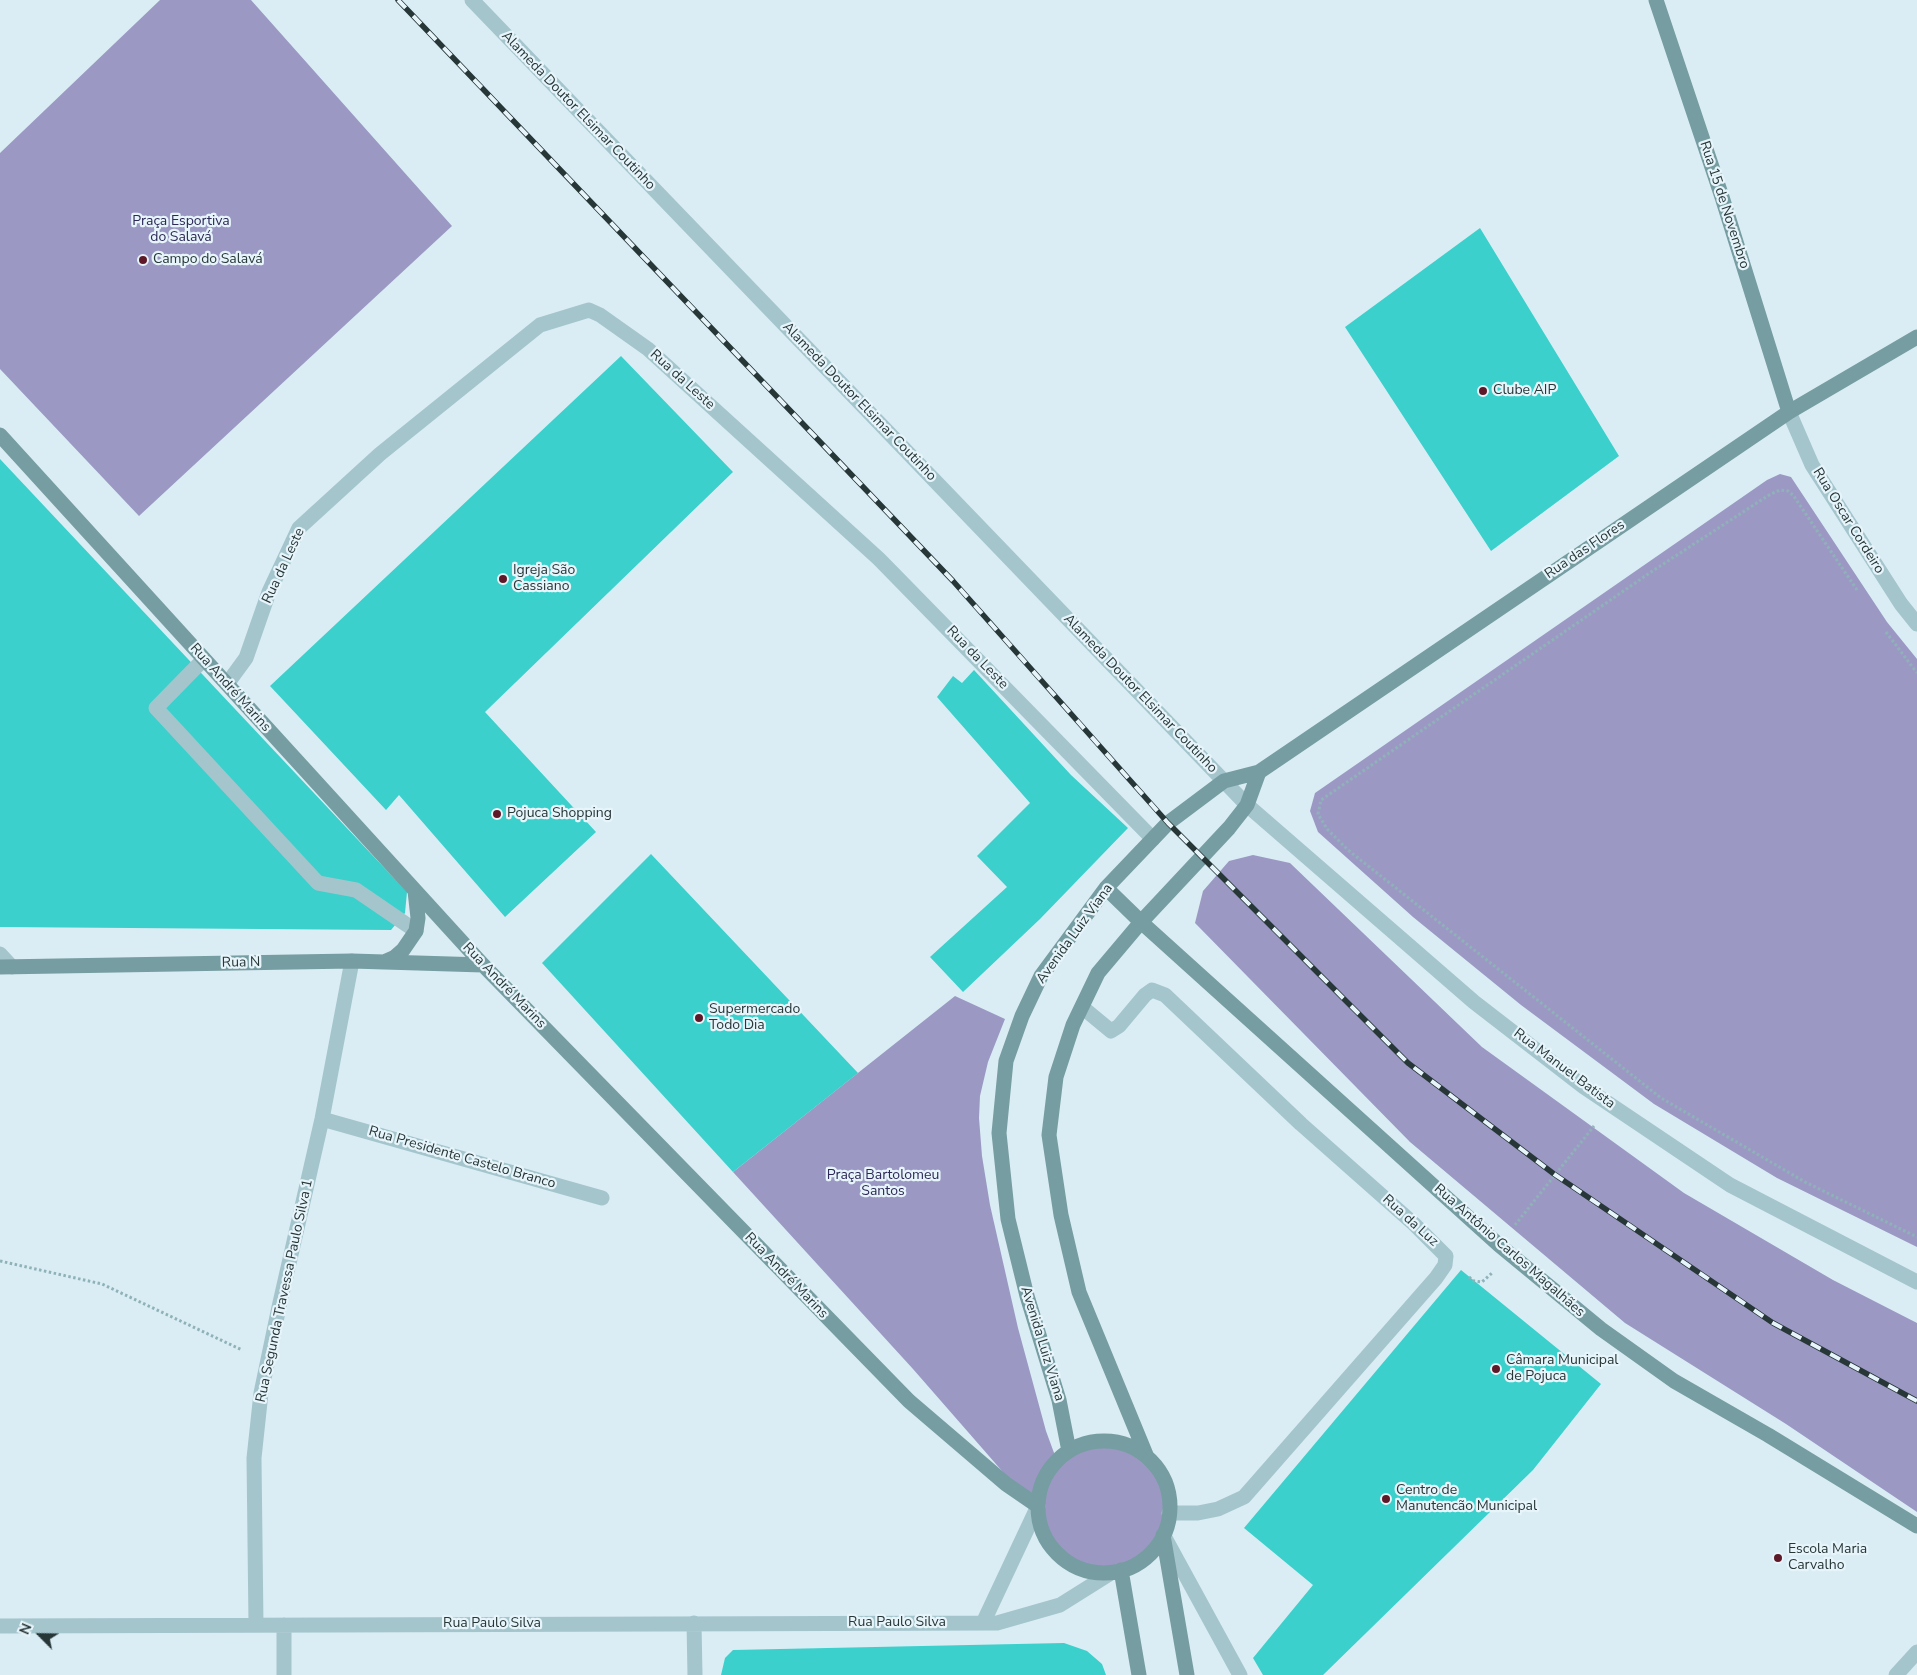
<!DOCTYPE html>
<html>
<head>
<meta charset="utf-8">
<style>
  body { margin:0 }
  #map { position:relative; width:1917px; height:1675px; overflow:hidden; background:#daedf4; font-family:"Nunito Sans",sans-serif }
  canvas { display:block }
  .north { position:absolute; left:15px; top:1610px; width:50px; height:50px; -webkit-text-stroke:4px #e7f5fb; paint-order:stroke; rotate:293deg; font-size:14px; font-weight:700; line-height:20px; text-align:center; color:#273738 }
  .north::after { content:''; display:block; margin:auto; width:18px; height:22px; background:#273738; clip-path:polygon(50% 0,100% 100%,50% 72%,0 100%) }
</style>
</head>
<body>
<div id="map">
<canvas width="1917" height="1675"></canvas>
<div class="north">N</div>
</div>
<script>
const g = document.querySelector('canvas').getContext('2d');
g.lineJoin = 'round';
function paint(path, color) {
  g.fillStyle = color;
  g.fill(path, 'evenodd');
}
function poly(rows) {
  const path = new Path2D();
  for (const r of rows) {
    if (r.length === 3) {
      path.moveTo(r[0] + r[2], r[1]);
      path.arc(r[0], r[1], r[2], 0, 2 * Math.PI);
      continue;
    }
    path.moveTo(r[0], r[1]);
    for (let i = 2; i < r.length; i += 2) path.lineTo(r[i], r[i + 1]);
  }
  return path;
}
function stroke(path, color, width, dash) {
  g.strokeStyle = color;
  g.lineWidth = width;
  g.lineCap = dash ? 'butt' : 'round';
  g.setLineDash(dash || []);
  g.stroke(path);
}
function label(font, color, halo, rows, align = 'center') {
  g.font = font + ' "Nunito Sans",sans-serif';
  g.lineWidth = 4.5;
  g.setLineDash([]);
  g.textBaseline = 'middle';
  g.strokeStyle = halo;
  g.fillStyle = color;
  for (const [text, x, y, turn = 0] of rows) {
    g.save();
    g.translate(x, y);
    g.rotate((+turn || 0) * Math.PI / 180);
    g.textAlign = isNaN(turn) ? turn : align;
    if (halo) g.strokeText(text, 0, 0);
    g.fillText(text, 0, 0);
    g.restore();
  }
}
paint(poly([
  [160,0,251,0,452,226,139,516,0,369,0,153],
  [1780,474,1791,477,1887,622,1917,659,1917,1247,1777,1178,1654,1104,1521,1005,1413,917,1318,832,1310,811,1315,793,1767,480],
  [1253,855,1290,863,1482,1047,1684,1193,1833,1280,1917,1323,1917,1512,1786,1424,1625,1323,1410,1142,1195,923,1203,891,1229,861],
  [955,996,1005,1019,988,1062,980,1096,979,1118,982,1156,990,1205,1018,1328,1046,1431,1057,1461,1069,1451,1088,1442,1109,1441,1129,1445,1147,1457,1160,1473,1169,1492,1169,1513,1163,1535,1150,1554,1132,1567,1111,1573,1089,1571,1068,1562,1052,1548,1041,1528,1038,1506,1030,1503,913,1369,733,1172]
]), '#9b99c4');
paint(poly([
  [1480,228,1619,456,1491,551,1345,327],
  [621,356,733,472,485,712,596,832,505,917,399,795,386,810,270,686],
  [0,459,407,892,405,913,391,930,0,927],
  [974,670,1071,775,1128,828,1040,919,963,992,930,957,1007,887,977,856,1030,803,937,697,953,676,962,683],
  [651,854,858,1073,733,1172,542,963],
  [1461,1270,1601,1384,1533,1470,1323,1675,1263,1675,1253,1658,1313,1585,1244,1528],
  [1064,1643,1087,1651,1102,1664,1106,1675,721,1675,725,1658,733,1650]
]), '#3bd0cc');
stroke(poly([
  [1857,590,1793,495,1788,491,1780,490,1769,495,1651,572,1321,800,1318,814,1327,829,1348,850,1661,1098,1805,1182,1917,1237],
  [1886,632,1917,673],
  [1515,1225,1594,1126],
  [0,1261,102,1284,242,1350],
  [1469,1277,1474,1281,1482,1282,1492,1273]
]), '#8fb2b9', 3, [2.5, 2.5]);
stroke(poly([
  [204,659,156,708,318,883,356,890,416,931],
  [0,954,12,967]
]), '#a5c5cd', 15);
stroke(poly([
  [472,0,1247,805,1474,1002,1584,1087,1730,1185,1917,1282],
  [1789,412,1812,465,1901,604,1917,624],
  [227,684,246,658,269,592,299,528,380,454,540,325,589,310,600,315,648,349,879,559,1153,839],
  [1082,1007,1111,1031,1119,1026,1145,995,1152,990,1165,995,1301,1124,1414,1224,1446,1256,1445,1265,1436,1278,1244,1497,1218,1509,1198,1513,1169,1513],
  [322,1119,602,1198],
  [1164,1536,1240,1675],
  [694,1623,695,1675],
  [983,1623,1038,1506],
  [256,1625,254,1458,261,1393,279,1307,322,1119,352,961],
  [284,1625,284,1675],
  [0,1626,997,1623,1060,1605,1111,1573],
  [1896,1675,1917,1652]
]), '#a5c5cd', 15);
stroke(poly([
  [1656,0,1722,197,1789,412],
  [0,435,483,965,909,1401,1006,1484,1038,1506],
  [1106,888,1141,922,1499,1245,1601,1329,1674,1381,1768,1435,1917,1526],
  [386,961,395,957,403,950,416,931,418,918,415,891],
  [0,967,352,961,483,965],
  [1104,1507,66],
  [1069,1451,1059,1400,1027,1296,1008,1219,999,1133,1006,1061,1022,1016,1041,976,1106,888,1168,823,1224,781,1259,772,1789,412,1917,337],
  [1147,1457,1079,1292,1061,1215,1049,1135,1056,1077,1073,1025,1098,973,1141,922,1229,828,1247,805,1259,772],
  [1163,1535,1187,1675],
  [1121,1570,1139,1675]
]), '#769da1', 15);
const rail = poly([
  [398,0,953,581,1168,823,1408,1063,1554,1174,1773,1323,1917,1401]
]);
stroke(rail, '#273738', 5.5);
stroke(rail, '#e7f5fb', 4, [11]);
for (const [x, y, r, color] of [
  [143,260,5,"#5d1927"],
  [1483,391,5,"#5d1927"],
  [503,579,5,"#5d1927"],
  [497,814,5,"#5d1927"],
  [699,1018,5,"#5d1927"],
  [1496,1369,5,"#5d1927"],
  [1386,1499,5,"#5d1927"],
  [1778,1558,5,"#5d1927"]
]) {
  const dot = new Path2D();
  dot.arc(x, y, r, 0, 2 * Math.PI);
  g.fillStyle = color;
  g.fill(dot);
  stroke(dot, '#e7f5fb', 2);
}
label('14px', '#273738', '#e7f5fb', [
  ["Alameda Doutor Elsimar Coutinho",578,111,46],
  ["Rua 15 de Novembro",1724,205,72],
  ["Rua da Leste",682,380,42],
  ["Alameda Doutor Elsimar Coutinho",859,402,46],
  ["Rua Oscar Cordeiro",1848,521,58],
  ["Rua das Flores",1585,550,-34],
  ["Rua da Leste",284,566,-65],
  ["Rua da Leste",977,658,46],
  ["Rua André Marins",230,688,48],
  ["Alameda Doutor Elsimar Coutinho",1140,694,46],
  ["Avenida Luiz Viana",1075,934,-54],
  ["Rua N",241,963,-1],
  ["Rua André Marins",504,986,46],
  ["Rua Manuel Batista",1564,1069,37],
  ["Rua Presidente Castelo Branco",462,1158,16],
  ["Rua da Luz",1410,1221,42],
  ["Rua Antônio Carlos Magalhães",1509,1251,41],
  ["Rua André Marins",786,1276,46],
  ["Rua Segunda Travessa Paulo Silva 1",285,1291,-78],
  ["Avenida Luiz Viana",1042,1344,73],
  ["Rua Paulo Silva",897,1623],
  ["Rua Paulo Silva",492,1624]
]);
label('14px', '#2d2858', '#e7f5fb', [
  ["Praça Esportiva",181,222],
  ["do Salavá",181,238],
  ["Praça Bartolomeu",883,1176],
  ["Santos",883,1192]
]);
label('14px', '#273738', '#e7f5fb', [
  ["Campo do Salavá",153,260],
  ["Clube AIP",1493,391],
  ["Igreja São",513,571],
  ["Cassiano",513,587],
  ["Pojuca Shopping",507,814],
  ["Supermercado",709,1010],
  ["Todo Dia",709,1026],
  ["Câmara Municipal",1506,1361],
  ["de Pojuca",1506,1377],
  ["Centro de",1396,1491],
  ["Manutencão Municipal",1396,1507],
  ["Escola Maria",1788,1550],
  ["Carvalho",1788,1566]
], 'left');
</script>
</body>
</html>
